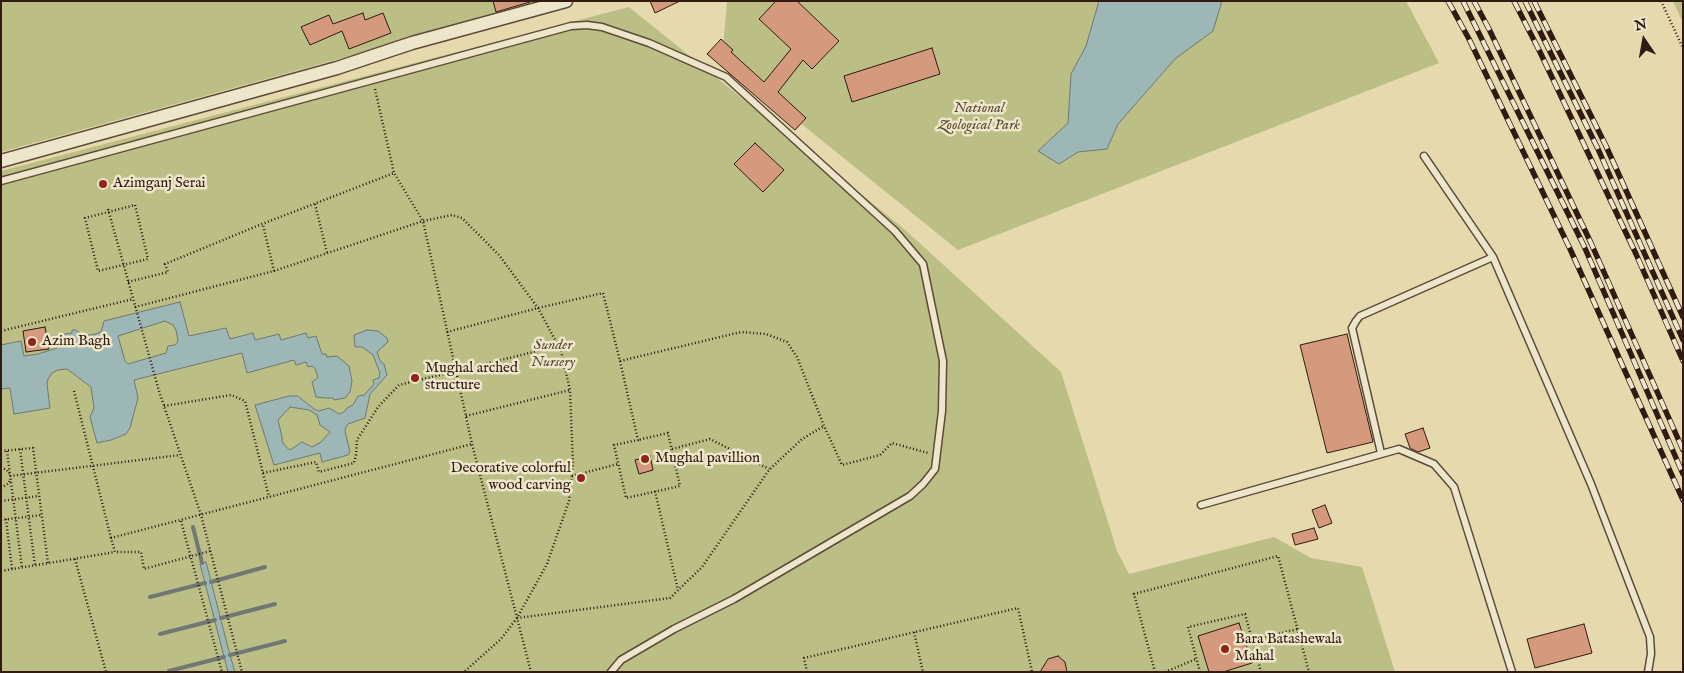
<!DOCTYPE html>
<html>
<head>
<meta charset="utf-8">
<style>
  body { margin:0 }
  #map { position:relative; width:1684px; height:673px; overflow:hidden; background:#e5d9ad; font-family:"IM FELL English",serif }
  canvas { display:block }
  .frame { position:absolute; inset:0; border:2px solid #301a12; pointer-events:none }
  .north { position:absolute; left:1619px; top:15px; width:50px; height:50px; -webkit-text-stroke:4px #eee6ca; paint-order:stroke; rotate:348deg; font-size:14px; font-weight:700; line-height:20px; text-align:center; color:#301a12 }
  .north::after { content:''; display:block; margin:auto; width:18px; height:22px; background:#301a12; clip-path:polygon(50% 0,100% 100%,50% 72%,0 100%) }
</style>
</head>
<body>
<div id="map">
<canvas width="1684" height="673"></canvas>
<div class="frame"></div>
<div class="north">N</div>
</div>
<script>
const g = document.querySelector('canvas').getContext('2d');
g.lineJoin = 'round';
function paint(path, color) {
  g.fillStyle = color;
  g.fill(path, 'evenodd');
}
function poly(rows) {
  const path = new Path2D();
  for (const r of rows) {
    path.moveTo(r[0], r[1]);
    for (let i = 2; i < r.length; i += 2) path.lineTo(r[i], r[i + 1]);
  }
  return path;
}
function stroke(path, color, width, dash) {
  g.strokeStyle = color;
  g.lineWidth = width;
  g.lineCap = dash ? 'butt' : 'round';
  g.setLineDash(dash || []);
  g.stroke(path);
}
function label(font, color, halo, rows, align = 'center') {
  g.font = font + ' "IM FELL English",serif';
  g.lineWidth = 5;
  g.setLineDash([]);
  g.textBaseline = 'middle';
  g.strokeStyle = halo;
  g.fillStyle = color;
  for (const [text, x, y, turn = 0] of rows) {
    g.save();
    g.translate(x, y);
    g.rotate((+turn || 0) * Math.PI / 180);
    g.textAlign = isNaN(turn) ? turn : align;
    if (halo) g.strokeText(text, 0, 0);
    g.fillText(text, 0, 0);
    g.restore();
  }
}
paint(poly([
  [1,1,549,1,1,152],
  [727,1,1406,1,1439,63,958,250,722,60],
  [1673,1,1683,1,1683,23],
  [629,7,903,228,1061,372,1117,551,1129,574,1274,537,1311,558,1362,567,1395,672,1,672,1,171]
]), '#bbbe85');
const water = poly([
  [1099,1,1222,1,1213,31,1175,59,1118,124,1107,149,1078,152,1059,164,1038,151,1068,123,1071,74,1086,46,1099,1],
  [180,302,189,336,226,328,230,339,253,333,255,340,279,334,281,340,306,333,308,338,316,336,322,354,326,354,327,357,337,356,349,366,352,381,350,392,345,398,334,400,333,398,325,398,316,397,312,382,318,378,315,368,312,366,308,367,306,362,296,365,294,360,247,373,242,353,134,380,138,398,130,428,126,434,111,440,97,443,90,417,94,408,91,387,67,369,58,370,52,373,48,379,47,384,50,408,14,414,10,388,1,389,1,345,21,341,24,356,38,354,57,348,57,344,52,336,72,333,72,330,76,330,84,336,95,334,101,332,104,321,180,302],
  [165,321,173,325,176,330,178,341,175,345,168,346,166,353,128,364,125,361,118,336,165,321],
  [367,330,378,331,387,338,388,342,377,352,380,361,384,364,387,375,370,394,365,418,348,424,346,427,345,431,350,452,348,455,322,462,320,453,274,465,255,405,289,396,298,396,314,409,319,411,329,408,339,414,344,412,347,408,353,405,358,396,364,395,367,392,374,384,373,380,379,378,380,373,373,355,362,347,355,347,354,335,367,330],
  [290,407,309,410,317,415,320,425,330,432,321,442,312,447,302,442,290,450,286,447,282,441,282,437,278,420,290,407],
  [206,562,230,655,235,672,228,672,205,583,200,564,206,562]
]);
paint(water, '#9cb7b6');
stroke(water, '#717874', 1);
stroke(poly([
  [193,527,202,563],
  [211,582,265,567],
  [150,597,205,583],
  [221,618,275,604],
  [160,634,215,620],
  [230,655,285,641],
  [169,671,224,657]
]), '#717874', 4);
const building = poly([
  [493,1,530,1,530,2,496,12,493,1],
  [650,1,680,1,655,13,650,1],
  [776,1,797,1,839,41,812,69,803,60,778,92,806,118,795,130,707,54,721,39,733,50,731,52,764,82,791,49,759,19,776,1],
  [363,13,365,20,383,13,391,33,349,49,342,31,310,45,301,27,329,15,333,24,363,13],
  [932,48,940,74,852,102,844,76,932,48],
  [755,143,784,170,763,192,734,164,755,143],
  [45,327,49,349,26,352,23,331,45,327],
  [1347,334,1373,442,1327,453,1300,345,1347,334],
  [1423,428,1430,448,1418,452,1410,448,1405,434,1423,428],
  [650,456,653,470,639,474,635,460,650,456],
  [1325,505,1332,523,1319,528,1312,510,1325,505],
  [1314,528,1318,539,1295,545,1292,534,1314,528],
  [1239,623,1252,663,1223,672,1209,672,1198,636,1239,623],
  [1584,624,1592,653,1535,668,1527,639,1584,624],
  [1058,656,1065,662,1067,672,1040,672,1048,659,1058,656]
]);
paint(building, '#d59a7d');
stroke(building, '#301a12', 1);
const service = poly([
  [1424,156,1493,257,1591,484,1650,637,1651,654,1648,672],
  [1,181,571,26,587,25,602,27,649,43,726,77,895,231,923,264,943,361,942,411,935,469,923,484,910,496,734,599,674,629,621,660,611,672],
  [1381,453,1352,328,1356,321,1360,316,1493,257],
  [1201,505,1399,449,1434,464,1454,487,1512,672]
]);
const minor = poly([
  [1,161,337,68,412,43,566,1]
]);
stroke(service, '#5d4a39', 9);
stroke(minor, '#5d4a39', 15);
stroke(poly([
  [1661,1,1683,48],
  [375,89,394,173],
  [315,204,327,253],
  [135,205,148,259,98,271,85,218,135,205],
  [108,209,159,391,201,515,242,672],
  [274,271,423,221,452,215,462,218,499,255,538,308,561,351,570,390,573,464,569,501,547,564,517,618,501,639,464,672],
  [128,282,168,272,165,264,262,224,394,173,423,221,472,444,531,672],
  [135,307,274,271,263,225],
  [1,331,133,299],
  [447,332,538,308,603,293,620,361,741,332,766,334,787,342,797,357,824,426,842,465,880,455,892,443,928,453],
  [620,361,638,440,614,445,626,498,680,486,668,433,638,440],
  [74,391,111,538],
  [164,406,231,395,245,401,269,497],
  [466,416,570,390],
  [20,449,35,566],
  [672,449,710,439,769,469],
  [1,451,33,448,48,563],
  [7,451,22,568],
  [1,467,7,470,9,474],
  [263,473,316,462,319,472,354,463,356,455,357,440,378,407,399,385,558,346],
  [10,476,180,455],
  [572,476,618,464],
  [1,488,9,483,10,479],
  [655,491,678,590],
  [1,501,39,496],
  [6,519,12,569],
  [1,520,42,515],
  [181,521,222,672],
  [210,551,144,569,141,552,115,552,111,538,472,444],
  [75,559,106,672],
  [1,571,115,552],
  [517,618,670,598,702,567,769,470,802,439,824,426],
  [914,632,923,672],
  [1252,641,1297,629],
  [807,672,804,658,1018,608,1032,672],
  [1155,672,1134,594,1278,556,1309,672],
  [1165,672,1196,659],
  [1200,672,1188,627,1245,614,1261,672]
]), '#301a12', 2.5, [1, 2.5]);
stroke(service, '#eee6ca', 6);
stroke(minor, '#eee6ca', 12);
const rail = poly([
  [1448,1,1469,39,1571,251,1683,500],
  [1463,1,1584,246,1683,474],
  [1474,1,1489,29,1591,243,1683,450],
  [1514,1,1540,52,1636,254,1683,361],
  [1525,1,1598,149,1683,340],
  [1534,1,1606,146,1683,317]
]);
stroke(rail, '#301a12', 5.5);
stroke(rail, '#eee6ca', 4, [11]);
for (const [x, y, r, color] of [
  [103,184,5,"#8f2418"],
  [32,342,5,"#8f2418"],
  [415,378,5,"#8f2418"],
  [645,459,5,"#8f2418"],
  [581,478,5,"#8f2418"],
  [1225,649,5,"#8f2418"]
]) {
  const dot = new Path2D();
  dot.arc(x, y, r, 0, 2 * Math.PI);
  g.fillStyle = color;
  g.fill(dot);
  stroke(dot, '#eee6ca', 2);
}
label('italic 15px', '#5a4b34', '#eee6ca', [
  ["National",979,109],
  ["Zoological Park",979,126],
  ["Sunder",553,346],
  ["Nursery",553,363]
]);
label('15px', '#301a12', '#eee6ca', [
  ["Azimganj Serai",113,184],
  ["Azim Bagh",42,342],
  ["Mughal arched",425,369],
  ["structure",425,386],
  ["Mughal pavillion",655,459],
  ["Decorative colorful",571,469,"right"],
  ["wood carving",571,486,"right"],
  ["Bara Batashewala",1235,640],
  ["Mahal",1235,657]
], 'left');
</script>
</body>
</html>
